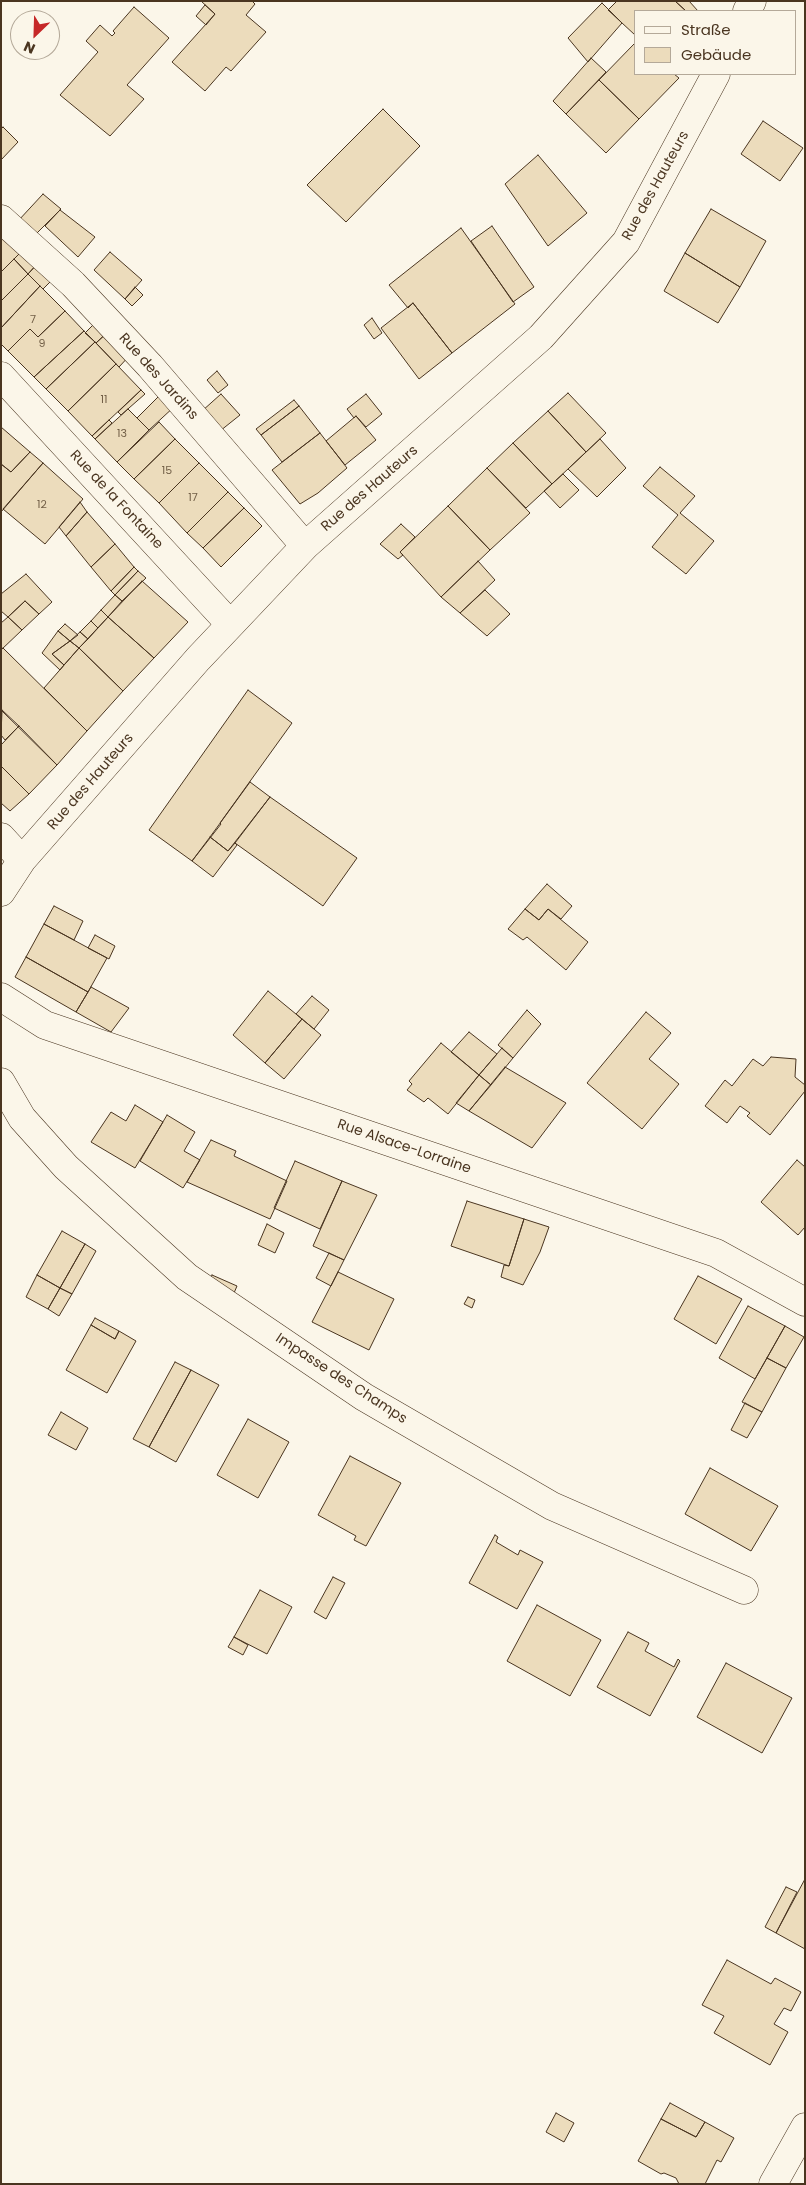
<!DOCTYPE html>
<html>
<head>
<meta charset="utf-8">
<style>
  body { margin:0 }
  #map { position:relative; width:806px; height:2185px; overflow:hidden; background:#fbf6e9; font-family:Poppins,sans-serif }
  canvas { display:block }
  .frame { position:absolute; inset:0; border:2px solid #4a3520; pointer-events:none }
  .legend { position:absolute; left:634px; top:10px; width:162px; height:65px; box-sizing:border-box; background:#fbf6e9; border:1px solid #b4a999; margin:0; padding:6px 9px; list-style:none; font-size:15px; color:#4a3520 }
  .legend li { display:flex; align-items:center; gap:10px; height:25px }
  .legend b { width:25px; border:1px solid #b4a999 }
  .north { position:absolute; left:10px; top:10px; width:50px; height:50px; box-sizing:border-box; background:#fbf6e9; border:1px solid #b4a999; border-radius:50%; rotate:204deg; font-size:14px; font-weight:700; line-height:20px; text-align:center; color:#4a3520 }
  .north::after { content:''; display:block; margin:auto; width:18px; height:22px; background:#c62828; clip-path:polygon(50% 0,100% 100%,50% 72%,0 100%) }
</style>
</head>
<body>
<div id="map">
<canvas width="806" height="2185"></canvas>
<div class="frame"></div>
<ul class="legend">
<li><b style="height:6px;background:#fbf6e9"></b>Straße</li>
<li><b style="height:14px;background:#ecdcbc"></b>Gebäude</li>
</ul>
<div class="north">N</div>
</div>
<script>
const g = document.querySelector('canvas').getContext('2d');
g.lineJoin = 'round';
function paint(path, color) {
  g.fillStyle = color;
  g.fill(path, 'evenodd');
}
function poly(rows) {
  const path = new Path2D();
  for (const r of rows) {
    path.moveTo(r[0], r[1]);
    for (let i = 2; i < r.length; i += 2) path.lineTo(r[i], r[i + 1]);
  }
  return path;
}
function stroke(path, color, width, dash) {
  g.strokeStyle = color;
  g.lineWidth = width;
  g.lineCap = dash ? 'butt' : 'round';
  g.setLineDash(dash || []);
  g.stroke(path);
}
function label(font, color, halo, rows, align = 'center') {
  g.font = font + ' Poppins,sans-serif';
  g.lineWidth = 4;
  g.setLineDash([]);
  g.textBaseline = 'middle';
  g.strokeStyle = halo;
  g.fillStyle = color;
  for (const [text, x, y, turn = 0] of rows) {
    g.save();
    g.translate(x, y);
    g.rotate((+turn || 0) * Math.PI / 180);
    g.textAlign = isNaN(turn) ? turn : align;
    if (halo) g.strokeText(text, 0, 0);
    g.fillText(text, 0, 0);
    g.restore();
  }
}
const building = poly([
  [201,1,252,1,255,4,246,15,266,32,231,71,226,67,205,91,172,62,215,14,201,1],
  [617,1,675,1,686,11,635,11,635,35,608,10,617,1],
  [675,1,689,1,698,11,686,11,675,1],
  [602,3,622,23,588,62,568,38,602,3],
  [205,5,215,14,206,25,196,16,205,5],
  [134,7,169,38,127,85,144,99,110,136,60,95,98,52,86,41,100,25,112,36,115,33,113,31,134,7],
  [635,43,635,74,674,74,679,78,639,119,599,80,635,43],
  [591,58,606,72,566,114,553,101,591,58],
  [599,80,639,119,606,153,566,114,599,80],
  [383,109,420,146,346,222,307,185,383,109],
  [763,121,803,148,780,181,741,154,763,121],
  [3,127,18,142,1,160,1,129,3,127],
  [538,155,587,213,548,246,505,184,538,155],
  [43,194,61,209,35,235,18,221,43,194],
  [711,209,766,241,740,287,685,253,711,209],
  [60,210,95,237,78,257,45,226,60,210],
  [492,226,534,287,513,302,471,241,492,226],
  [461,228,515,304,452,353,413,303,408,308,389,285,461,228],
  [6,234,23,250,1,272,1,239,6,234],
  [23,250,38,263,28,274,14,259,23,250],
  [110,252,142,280,125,299,94,270,110,252],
  [685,253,740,287,718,323,664,291,685,253],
  [14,259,28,274,1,301,1,272,14,259],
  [38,263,55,277,43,289,28,274,38,263],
  [28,274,40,286,1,328,1,301,28,274],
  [40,286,65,311,38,337,30,329,8,351,1,344,1,328,40,286],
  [135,287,143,295,132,306,125,299,135,287],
  [413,303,452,353,419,379,381,328,413,303],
  [65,311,84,331,34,377,8,351,30,329,38,337,65,311],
  [372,318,382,333,374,339,364,325,372,318],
  [99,319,110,330,96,343,85,333,99,319],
  [110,330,131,354,119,367,96,343,110,330],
  [84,331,95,342,46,389,34,377,84,331],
  [95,342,116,364,68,411,46,389,95,342],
  [116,364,141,390,92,436,68,411,116,364],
  [217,371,228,385,218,393,207,380,217,371],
  [141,390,145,394,121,415,118,412,141,390],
  [163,392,175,406,149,430,137,418,163,392],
  [568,393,606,433,586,452,548,411,568,393],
  [221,394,240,415,220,431,202,411,221,394],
  [366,394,382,414,366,427,356,416,354,418,347,409,366,394],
  [294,400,299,406,261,435,256,429,294,400],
  [299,406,320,433,282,462,261,435,299,406],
  [128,409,149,430,117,462,95,439,128,409],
  [548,411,586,452,552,484,513,443,548,411],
  [356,416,376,440,345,465,326,441,356,416],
  [109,420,112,423,95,439,92,436,109,420],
  [159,422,175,439,134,479,117,462,159,422],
  [1,427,30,452,11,472,1,464,1,427],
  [320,433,347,468,318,493,300,504,272,470,320,433],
  [175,439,199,463,159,503,134,479,175,439],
  [600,439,626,468,597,497,568,469,600,439],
  [513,443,552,484,526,508,487,468,513,443],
  [30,452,43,463,1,512,1,464,11,472,30,452],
  [43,463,83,499,45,544,3,509,43,463],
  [199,463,228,492,187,533,159,503,199,463],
  [660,467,695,496,680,513,714,541,686,574,652,547,678,515,643,486,660,467],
  [487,468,530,513,490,550,448,506,487,468],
  [563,474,579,490,560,508,544,491,563,474],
  [228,492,244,508,203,548,187,533,228,492],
  [80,502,87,512,66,536,59,527,80,502],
  [448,506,490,550,441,597,400,552,448,506],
  [244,508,262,526,221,567,203,548,244,508],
  [87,512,115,544,91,567,66,536,87,512],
  [401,524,415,537,400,552,403,555,398,559,380,544,401,524],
  [115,544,134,567,111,591,91,567,115,544],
  [478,561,495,580,460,613,441,597,478,561],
  [134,567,138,571,115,595,111,591,134,567],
  [138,571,146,578,122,601,115,595,138,571],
  [26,574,52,602,39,614,25,601,8,617,1,611,1,594,26,574],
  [142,581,188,622,154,658,108,617,142,581],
  [485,590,510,614,487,636,460,613,485,590],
  [115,595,122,601,108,617,101,610,115,595],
  [25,601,39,614,22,630,8,617,25,601],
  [101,610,108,617,98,628,91,621,101,610],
  [8,617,22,630,1,650,1,623,8,617],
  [108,617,154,658,123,691,79,648,108,617],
  [91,621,98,628,88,639,80,632,91,621],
  [65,624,78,635,70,641,58,631,65,624],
  [58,631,70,641,52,654,64,665,60,670,42,653,58,631],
  [80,632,88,639,79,648,70,641,80,632],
  [70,641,79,648,64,665,52,654,70,641],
  [3,648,87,731,57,765,1,710,1,650,3,648],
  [79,648,123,691,87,731,44,688,79,648],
  [248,690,292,723,220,823,221,824,192,861,149,830,248,690],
  [2,710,19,726,5,740,1,735,2,710],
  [19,726,57,765,29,794,1,766,1,745,19,726],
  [1,766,29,794,10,811,1,803,1,766],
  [250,782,270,797,228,851,210,837,250,782],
  [270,797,357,858,323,906,235,843,270,797],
  [210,837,228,851,235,843,237,845,213,877,192,861,210,837],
  [547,884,572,906,561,919,548,909,539,920,525,909,547,884],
  [54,906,83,921,74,940,44,924,54,906],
  [525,909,539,920,548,909,588,942,566,970,527,937,523,940,508,929,525,909],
  [44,924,107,958,88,992,26,957,44,924],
  [95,935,115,946,109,959,88,948,95,935],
  [26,957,88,992,76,1012,15,977,26,957],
  [91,987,129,1008,111,1032,76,1012,91,987],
  [268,991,302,1019,265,1063,233,1035,268,991],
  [312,996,329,1010,314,1029,296,1014,312,996],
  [527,1010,541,1024,513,1058,498,1045,527,1010],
  [646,1012,671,1033,649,1059,679,1084,642,1129,587,1083,646,1012],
  [302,1019,321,1035,284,1079,265,1063,302,1019],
  [469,1032,497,1054,479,1075,451,1052,469,1032],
  [441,1043,479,1075,448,1114,428,1098,424,1102,407,1090,412,1084,409,1081,441,1043],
  [502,1048,513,1058,491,1085,479,1075,502,1048],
  [771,1057,796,1059,795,1077,805,1085,805,1091,770,1135,747,1116,750,1113,740,1106,727,1123,705,1106,725,1080,732,1086,753,1059,763,1066,771,1057],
  [505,1067,566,1103,532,1148,469,1111,505,1067],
  [479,1075,491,1085,469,1111,456,1103,479,1075],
  [135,1105,163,1122,135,1168,91,1142,111,1112,126,1121,135,1105],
  [167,1115,195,1132,184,1151,200,1160,183,1188,140,1161,167,1115],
  [211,1140,236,1151,234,1156,287,1181,270,1219,187,1182,211,1140],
  [797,1160,805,1167,805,1227,798,1235,761,1202,797,1160],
  [295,1161,342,1181,320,1229,274,1208,295,1161],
  [342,1181,377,1195,344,1260,313,1246,342,1181],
  [467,1201,524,1219,509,1266,451,1246,467,1201],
  [524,1219,549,1227,540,1252,523,1285,501,1277,504,1265,509,1266,524,1219],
  [267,1224,284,1233,275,1253,258,1245,267,1224],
  [62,1231,85,1244,60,1288,37,1275,62,1231],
  [85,1244,96,1251,72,1294,60,1288,85,1244],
  [329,1253,344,1260,331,1286,316,1278,329,1253],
  [338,1272,394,1299,369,1350,312,1322,338,1272],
  [37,1275,60,1288,48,1309,26,1297,37,1275],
  [212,1275,237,1286,231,1300,207,1287,212,1275],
  [698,1276,742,1299,716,1344,674,1319,698,1276],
  [60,1288,72,1294,59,1316,48,1309,60,1288],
  [468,1297,475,1300,472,1308,464,1304,468,1297],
  [748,1306,785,1326,755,1379,719,1358,748,1306],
  [95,1318,119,1331,115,1339,91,1325,95,1318],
  [91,1325,115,1339,119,1331,136,1341,107,1393,66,1370,91,1325],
  [785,1326,804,1337,786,1368,767,1358,785,1326],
  [767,1358,786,1368,762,1412,742,1402,767,1358],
  [175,1362,191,1370,149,1447,133,1439,175,1362],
  [191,1370,219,1385,176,1462,149,1447,191,1370],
  [745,1403,762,1412,747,1438,731,1430,745,1403],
  [61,1412,88,1428,76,1450,48,1435,61,1412],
  [248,1419,289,1442,258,1498,217,1475,248,1419],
  [350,1456,401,1483,366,1546,354,1540,356,1536,318,1515,350,1456],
  [710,1468,778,1506,751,1551,685,1514,710,1468],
  [495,1535,498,1537,496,1542,518,1555,520,1550,543,1562,517,1609,469,1583,495,1535],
  [333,1577,345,1583,326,1619,314,1612,333,1577],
  [260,1590,292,1607,267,1654,234,1637,260,1590],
  [537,1605,601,1640,570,1696,507,1661,537,1605],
  [628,1632,649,1643,645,1651,674,1667,678,1659,680,1661,650,1716,597,1687,628,1632],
  [234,1637,248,1645,243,1655,228,1647,234,1637],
  [726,1663,792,1698,762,1753,697,1717,726,1663],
  [805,1879,805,1949,776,1933,805,1879],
  [786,1887,797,1892,776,1933,765,1927,786,1887],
  [727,1960,771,1984,775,1978,801,1992,791,2011,784,2008,774,2024,788,2032,770,2065,714,2033,724,2016,702,2005,727,1960],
  [670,2103,705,2122,696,2137,661,2119,670,2103],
  [556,2113,574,2123,564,2142,546,2132,556,2113],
  [661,2119,696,2137,705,2122,734,2138,721,2162,717,2160,705,2184,679,2184,676,2178,664,2173,661,2174,638,2161,661,2119]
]);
paint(building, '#ecdcbc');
stroke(building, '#4a3520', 1);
const minor = poly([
  [747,11,752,1],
  [1,219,73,284,150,366,305,546],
  [1,376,230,624],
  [1,837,22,860],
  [1,892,22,860,198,659,305,546,541,337,626,242,716,74],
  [1,997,45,1025,716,1253,805,1302],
  [1,1082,22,1118,66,1167,187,1277,364,1397,552,1506,744,1590],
  [773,2184,805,2127]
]);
stroke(minor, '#4a3520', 29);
stroke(minor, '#fbf6e9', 28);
label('11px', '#725f47', null, [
  ["7",33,320],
  ["9",42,344],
  ["11",104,400],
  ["13",122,434],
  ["15",167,471],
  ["17",193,498],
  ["12",42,505]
]);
label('14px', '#4a3520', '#fbf6e9', [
  ["Rue des Hauteurs",656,186,-61],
  ["Rue des Jardins",158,377,48],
  ["Rue des Hauteurs",370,489,-41],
  ["Rue de la Fontaine",116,500,47],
  ["Rue des Hauteurs",91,782,-49],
  ["Rue Alsace-Lorraine",404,1147,19],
  ["Impasse des Champs",341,1379,33]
]);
</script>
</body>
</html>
